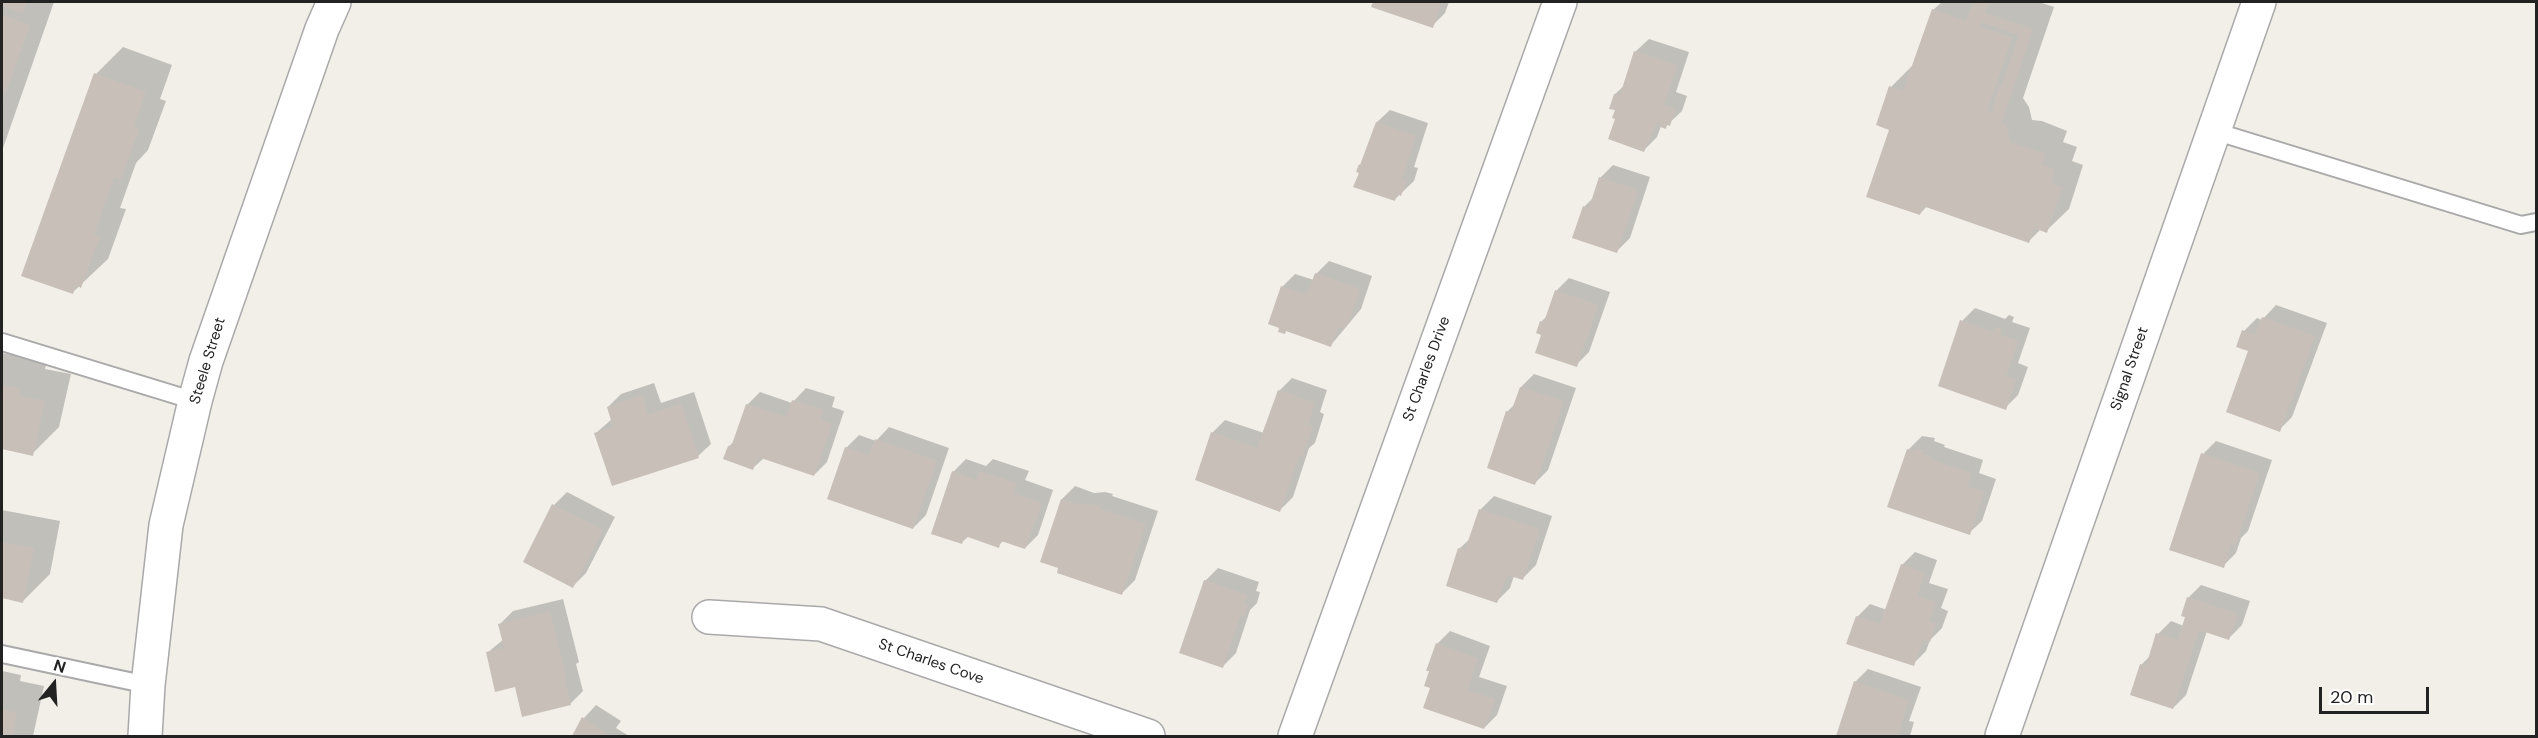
<!DOCTYPE html>
<html>
<head>
<meta charset="utf-8">
<style>
  body { margin:0 }
  #map { position:relative; width:2538px; height:738px; overflow:hidden; background:#f2efe9; font-family:"DM Sans",sans-serif }
  canvas { display:block }
  .frame { position:absolute; inset:0; border:3px solid #222; pointer-events:none }
  .north { position:absolute; left:24px; top:654px; width:60px; height:60px; -webkit-text-stroke:4px #fff; paint-order:stroke; rotate:18deg; font-size:16px; font-weight:700; line-height:24px; text-align:center; color:#222 }
  .north::after { content:''; display:block; margin:auto; width:21px; height:27px; background:#222; clip-path:polygon(50% 0,100% 100%,50% 72%,0 100%) }
  .scale { position:absolute; left:2319px; top:687px; width:110px; height:27px; box-sizing:border-box; border:3px solid #222; border-top:0; padding-left:8px; font-size:18px; line-height:21px; white-space:nowrap; color:#222; -webkit-text-stroke:4px #fff; paint-order:stroke }
</style>
</head>
<body>
<div id="map">
<canvas width="2538" height="738"></canvas>
<div class="frame"></div>
<div class="north">N</div>
<div class="scale">20 m</div>
</div>
<script>
const g = document.querySelector('canvas').getContext('2d');
g.lineJoin = 'round';
function paint(path, color) {
  g.fillStyle = color;
  g.fill(path, 'evenodd');
}
function poly(rows) {
  const path = new Path2D();
  for (const r of rows) {
    path.moveTo(r[0], r[1]);
    for (let i = 2; i < r.length; i += 2) path.lineTo(r[i], r[i + 1]);
  }
  return path;
}
function stroke(path, color, width, dash) {
  g.strokeStyle = color;
  g.lineWidth = width;
  g.lineCap = dash ? 'butt' : 'round';
  g.setLineDash(dash || []);
  g.stroke(path);
}
function label(font, color, halo, rows, align = 'center') {
  g.font = font + ' "DM Sans",sans-serif';
  g.lineWidth = 5;
  g.setLineDash([]);
  g.textBaseline = 'middle';
  g.strokeStyle = halo;
  g.fillStyle = color;
  for (const [text, x, y, turn = 0] of rows) {
    g.save();
    g.translate(x, y);
    g.rotate((+turn || 0) * Math.PI / 180);
    g.textAlign = isNaN(turn) ? turn : align;
    if (halo) g.strokeText(text, 0, 0);
    g.fillText(text, 0, 0);
    g.restore();
  }
}
paint(poly([
  [2,2,54,2,2,151],
  [1375,2,1449,2,1445,13,1432,26,1373,6],
  [1942,2,2039,2,2054,7,2023,98,2029,107,2032,120,2042,121,2067,131,2063,142,2077,147,2072,161,2083,165,2069,209,2046,231,2041,229,2029,241,1927,206,1920,214,1891,129,1891,87,1913,65,1933,10],
  [1649,39,1689,52,1676,92,1687,96,1682,111,1665,127,1661,126,1657,137,1644,150,1617,118,1615,94,1625,85,1636,51],
  [123,47,172,65,160,99,166,101,148,150,136,163,120,208,126,209,108,259,73,292,96,74],
  [1390,110,1428,123,1414,167,1418,168,1414,181,1394,200,1363,162,1377,122],
  [1613,165,1650,177,1630,238,1617,251,1584,207,1594,197,1600,178],
  [1329,261,1372,276,1361,309,1331,345,1282,287,1295,274,1314,280,1316,274],
  [1569,278,1610,292,1589,352,1576,365,1543,334,1542,321,1548,315,1556,291],
  [2276,305,2327,323,2292,417,2279,430,2244,331,2257,318,2262,320],
  [1975,308,2005,319,2009,315,2014,317,2012,322,2030,328,2018,363,2028,367,2018,395,2005,408,1962,321],
  [2,353,47,362,45,369,71,374,59,427,32,454,2,448],
  [1534,374,1576,388,1548,470,1535,483,1508,411,1516,403,1521,387],
  [1292,378,1327,390,1320,412,1324,414,1315,443,1309,448,1293,497,1280,510,1212,433,1225,420,1264,433,1279,391],
  [654,383,661,403,694,392,711,444,698,456,596,433,612,419,608,407,621,394],
  [806,388,835,397,832,407,844,411,827,462,814,475,764,458,753,468,725,458,729,446,735,441,747,405,760,392,792,403],
  [889,427,949,448,926,515,913,528,846,448,859,435,876,441],
  [1922,436,1935,438,1934,441,1945,445,1944,447,1983,460,1979,473,1996,479,1982,521,1969,533,1908,450],
  [2216,441,2272,460,2248,531,2241,538,2236,553,2223,566,2203,454],
  [966,459,986,466,993,459,1029,471,1025,480,1053,490,1038,535,1025,548,1004,540,998,546,969,536,961,543,953,472],
  [1075,486,1094,493,1105,492,1113,494,1112,496,1158,511,1135,580,1122,593,1042,561,1062,499],
  [567,492,615,517,586,573,573,586,554,505],
  [1494,496,1552,516,1536,565,1523,578,1514,576,1510,588,1497,601,1448,585,1460,548,1472,537,1481,509],
  [2,510,60,521,50,574,23,601,2,598],
  [1915,552,1937,560,1929,583,1948,589,1941,608,1948,611,1942,628,1930,640,1926,651,1913,664,1857,617,1870,604,1887,610,1902,565],
  [1218,568,1259,582,1256,591,1260,592,1257,603,1250,610,1236,653,1223,666,1205,581],
  [2201,585,2250,601,2242,625,2229,638,2207,631,2186,695,2173,708,2141,665,2151,655,2158,634,2171,621,2184,626,2188,598],
  [563,599,579,662,576,664,583,691,570,704,516,685,487,653,504,639,500,624,513,611],
  [1450,631,1490,646,1479,677,1507,686,1497,715,1484,728,1431,687,1437,644],
  [1868,669,1921,687,1909,721,1914,722,1910,736,1837,736,1855,682],
  [2,671,21,675,20,681,44,686,33,736,2,736],
  [596,705,621,721,616,728,629,736,572,736,584,718]
]), '#0003');
paint(poly([
  [2,2,27,2,23,13,2,6],
  [1373,2,1442,2,1433,28,1371,7],
  [1973,2,1989,2,1985,13,2033,29,2002,121,2008,130,2010,142,2045,154,2042,165,2055,169,2051,183,2062,188,2047,233,2034,228,2029,243,1923,206,1920,215,1866,197,1889,130,1876,125,1889,86,1903,91,1932,9,1966,21],
  [1981,22,2019,35,2001,87,1999,86,1992,113,1987,111,2012,38,1980,27],
  [2,15,30,25,2,103],
  [1634,51,1677,65,1664,105,1675,109,1670,126,1667,125,1666,129,1660,127,1661,123,1657,121,1644,152,1608,139,1615,119,1612,118,1615,110,1609,109,1614,94,1620,95],
  [94,73,146,92,134,126,139,129,121,179,114,177,94,235,100,236,81,288,76,285,73,294,21,276],
  [1376,122,1416,136,1402,180,1406,181,1401,196,1397,194,1395,201,1353,187,1359,173,1356,172,1359,164,1360,165],
  [1599,177,1638,190,1617,253,1572,238,1583,206,1589,208],
  [1315,273,1360,289,1349,323,1347,323,1344,329,1338,327,1331,347,1286,331,1285,334,1278,332,1279,328,1268,324,1281,286,1307,295],
  [1555,290,1598,305,1577,367,1535,353,1541,335,1536,333,1540,321,1544,322],
  [2262,317,2315,336,2280,432,2226,412,2248,351,2236,347,2242,330,2255,335],
  [1960,320,1993,332,1995,327,2002,329,2000,335,2018,341,2006,376,2016,380,2006,410,1938,386],
  [2,385,20,389,19,396,45,401,33,456,2,449],
  [1520,387,1564,401,1535,485,1487,468,1506,411,1511,412],
  [1278,390,1315,403,1308,425,1313,426,1302,457,1299,456,1280,512,1195,480,1211,432,1257,448],
  [642,395,648,415,681,404,699,458,612,486,594,433,613,427,607,407],
  [792,400,824,410,820,420,832,424,814,476,758,457,753,470,723,459,728,446,731,447,746,404,786,417],
  [875,439,937,461,913,529,827,499,845,447,869,455],
  [1916,448,1923,451,1922,454,1933,458,1932,460,1971,473,1967,486,1984,492,1970,535,1887,507,1907,449,1915,451],
  [2201,453,2260,473,2235,546,2231,544,2224,568,2169,550],
  [952,471,976,480,979,471,1017,483,1013,493,1042,503,1025,549,1001,541,999,548,965,536,962,544,931,534],
  [1061,499,1081,505,1082,503,1090,505,1091,504,1101,507,1100,509,1146,524,1122,595,1057,573,1058,568,1040,562],
  [552,504,603,530,573,588,523,562],
  [1479,509,1540,529,1523,580,1507,575,1497,603,1446,586,1458,548,1465,550],
  [2,542,34,548,23,603,2,598],
  [1901,564,1925,573,1917,596,1936,602,1929,621,1936,624,1930,642,1923,640,1914,666,1846,644,1856,616,1880,624],
  [1204,580,1247,595,1244,604,1248,605,1244,617,1240,616,1223,668,1179,653],
  [2187,597,2238,614,2229,640,2199,630,2173,709,2130,695,2140,664,2146,666,2156,633,2178,640,2185,617,2181,616],
  [550,611,566,677,564,677,571,705,522,717,515,687,495,692,486,652,504,648,498,624],
  [1436,643,1478,659,1467,690,1495,699,1484,729,1423,708,1430,688,1424,686,1429,671,1426,671],
  [1854,681,1909,700,1898,733,1905,736,1836,736],
  [2,709,17,713,13,736,2,736],
  [582,717,609,735,608,736,572,736]
]), '#c7bfb8');
const service = poly([
  [2214,131,2521,225,2536,222],
  [2,342,195,401],
  [2,654,148,685]
]);
const minor = poly([
  [709,617,821,624,1148,736],
  [1295,736,1560,2]
]);
const tertiary = poly([
  [145,736,148,685,166,525,195,401,206,361,322,29,334,2],
  [2002,736,2259,2]
]);
stroke(service, '#a9a9a9', 20);
stroke(minor, '#a9a9a9', 36);
stroke(tertiary, '#a9a9a9', 36);
stroke(service, '#fff', 16);
stroke(minor, '#fff', 33);
stroke(tertiary, '#fff', 33);
label('15px', '#222', '#fff', [
  ["Steele Street",208,361,-73],
  ["St Charles Drive",1427,369,-70],
  ["Signal Street",2130,369,-71],
  ["St Charles Cove",931,662,19]
]);
</script>
</body>
</html>
